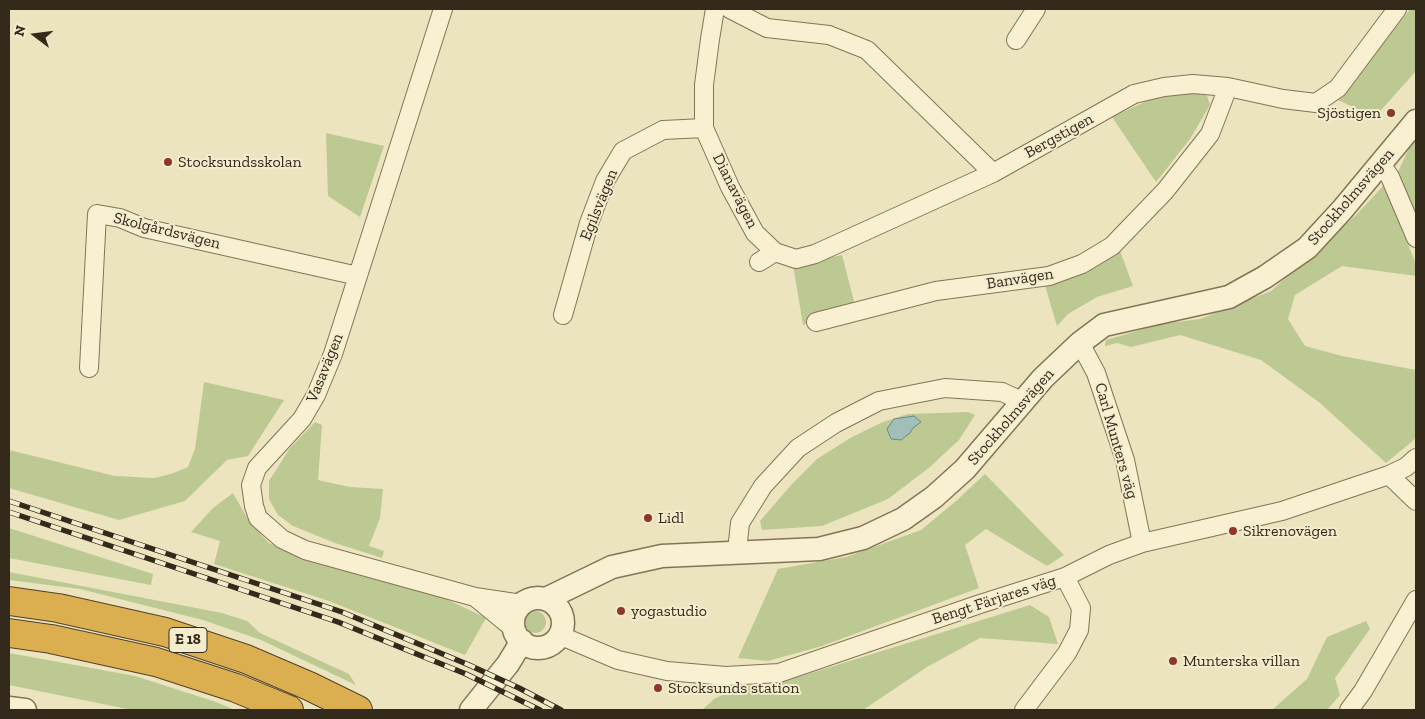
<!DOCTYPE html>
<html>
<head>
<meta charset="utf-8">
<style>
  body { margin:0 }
  #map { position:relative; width:1425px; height:719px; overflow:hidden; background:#ece4be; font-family:"Zilla Slab",serif }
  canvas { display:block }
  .frame { position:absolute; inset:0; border:10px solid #332a1c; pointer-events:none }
  .north { position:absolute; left:10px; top:10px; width:50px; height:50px; -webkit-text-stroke:4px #f4edcd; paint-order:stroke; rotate:285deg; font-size:14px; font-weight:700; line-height:20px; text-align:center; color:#332a1c }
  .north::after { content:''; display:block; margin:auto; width:18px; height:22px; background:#332a1c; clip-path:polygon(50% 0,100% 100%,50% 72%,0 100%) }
</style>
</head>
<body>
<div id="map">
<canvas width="1425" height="719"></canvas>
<div class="frame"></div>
<div class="north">N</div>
</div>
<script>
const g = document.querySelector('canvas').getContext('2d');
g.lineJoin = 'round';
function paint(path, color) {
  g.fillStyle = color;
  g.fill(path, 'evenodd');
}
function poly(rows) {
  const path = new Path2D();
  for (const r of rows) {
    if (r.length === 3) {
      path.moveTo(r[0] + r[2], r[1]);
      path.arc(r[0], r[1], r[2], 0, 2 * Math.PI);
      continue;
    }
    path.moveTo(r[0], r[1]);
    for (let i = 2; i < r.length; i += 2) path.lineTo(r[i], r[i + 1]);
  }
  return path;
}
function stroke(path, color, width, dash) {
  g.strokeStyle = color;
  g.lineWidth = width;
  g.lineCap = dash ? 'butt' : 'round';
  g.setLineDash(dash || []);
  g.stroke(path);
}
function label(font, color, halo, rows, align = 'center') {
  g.font = font + ' "Zilla Slab",serif';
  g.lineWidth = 4;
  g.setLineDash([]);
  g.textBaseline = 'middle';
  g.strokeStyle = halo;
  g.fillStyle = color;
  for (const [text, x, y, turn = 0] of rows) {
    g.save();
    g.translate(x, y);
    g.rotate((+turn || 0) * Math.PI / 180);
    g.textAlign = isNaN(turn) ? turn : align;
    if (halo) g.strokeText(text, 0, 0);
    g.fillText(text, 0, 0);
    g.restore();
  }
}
paint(poly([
  [1410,9,1416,9,1416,71,1375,117,1338,100],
  [1191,92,1206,93,1210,105,1190,139,1156,182,1112,117,1160,95],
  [326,133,384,146,360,217,328,196],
  [1416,138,1416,218,1398,172,1408,150],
  [1384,185,1416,264,1416,276,1342,266,1295,295,1288,319,1305,346,1342,356,1416,370,1416,438,1386,463,1320,403,1261,360,1180,335,1131,347,1117,343,1105,346,1106,340,1161,324,1200,319,1271,291,1356,215],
  [1120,251,1133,286,1097,297,1068,314,1057,326,1043,279,1086,271],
  [842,255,855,305,803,325,793,265],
  [204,382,284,400,248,456,227,460,185,501,119,520,9,488,9,450,115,476,154,478,171,474,188,467,195,449],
  [968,412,975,415,959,440,930,467,888,499,822,526,762,530,760,521,792,484,817,459,852,437,883,422,908,414],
  [315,422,322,425,318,480,350,487,383,489,380,518,369,546,384,551,382,558,335,543,293,526,278,515,269,499,269,481,290,448],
  [985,474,1064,555,1047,566,986,529,965,545,979,588,822,646,768,661,738,658,778,569,846,557,921,530,956,501],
  [233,493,250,523,269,543,304,559,444,598,486,618,465,655,329,601,214,564,220,541,191,532,213,508],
  [9,528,153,574,151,585,9,558],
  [9,572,222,613,247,621,260,633,349,674,356,685,261,640,203,620,80,589,9,580],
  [1030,605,1049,617,1058,644,980,638,927,667,863,710,702,710,714,699,742,685,766,687],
  [535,622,11],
  [1366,621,1370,629,1335,678,1340,695,1327,710,1272,710,1307,679,1327,637],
  [9,653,135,676,216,702,235,710,132,710,9,685]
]), '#bdc992');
const water = poly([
  [914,416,921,422,913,428,910,433,901,440,891,439,887,429,894,419,914,416]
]);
paint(water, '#a1beb9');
stroke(water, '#698b86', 1);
const minor = poly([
  [443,9,333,354,316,395,302,419,257,468,251,485,254,506,258,518,282,539,305,550,475,597,522,604],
  [715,9,710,39,704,85,704,128,730,187,755,233,775,252,796,259,815,254,993,173,1134,94,1164,87,1193,84,1228,87,1283,99,1316,103,1338,88,1397,9],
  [730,9,767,28,829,35,867,50,993,173],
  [1016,40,1036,9],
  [1380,166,1386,171,1390,177,1416,238],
  [759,262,775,252],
  [563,315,589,223,605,181,623,151,663,130,704,128],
  [816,322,936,291,1049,276,1082,264,1112,246,1165,191,1210,134,1228,87],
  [1080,343,1096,373,1125,460,1142,543],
  [89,368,97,214,120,218,144,228,358,276],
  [1389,475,1416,501],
  [737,551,740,523,763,486,798,448,836,423,879,401,945,388,1002,392,1024,402],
  [475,597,514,629],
  [559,635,618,660,667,671,726,676,779,673,980,604,1065,577,1109,555,1142,543,1282,511,1389,475,1406,467,1416,458],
  [1024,710,1067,653,1079,630,1081,608,1065,577],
  [1349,710,1363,691,1416,600]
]);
const tertiary = poly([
  [538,623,25],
  [546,599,612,567,662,556,819,549,863,538,903,519,934,497,965,469,1043,378,1080,343,1104,325,1229,297,1265,277,1307,248,1342,210,1416,121],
  [9,708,25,710],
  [471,710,508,664,522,641]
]);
const motorway = poly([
  [9,601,58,608,165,632,246,659,309,686,358,710],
  [9,633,51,639,156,662,236,688,289,710]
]);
stroke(minor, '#847457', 20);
stroke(tertiary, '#847457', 25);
stroke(motorway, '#51422c', 30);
stroke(minor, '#f8f0d0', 18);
stroke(tertiary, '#f8f0d0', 22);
stroke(motorway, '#dbae4f', 28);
const rail = poly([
  [9,501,342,612,469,665,519,688,561,710],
  [9,512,338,622,466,674,540,710]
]);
stroke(rail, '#332a1c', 5.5);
stroke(rail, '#f4edcd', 4, [11]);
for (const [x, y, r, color] of [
  [1391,113,5,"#913429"],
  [168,162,5,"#913429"],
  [648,518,5,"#913429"],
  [1233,531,5,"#913429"],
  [621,611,5,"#913429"],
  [1173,661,5,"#913429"],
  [658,688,5,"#913429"]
]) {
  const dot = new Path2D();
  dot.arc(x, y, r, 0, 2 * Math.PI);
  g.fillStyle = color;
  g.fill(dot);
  stroke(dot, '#f4edcd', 2);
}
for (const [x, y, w] of [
  [188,640,38]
]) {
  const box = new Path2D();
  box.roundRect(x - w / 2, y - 12.5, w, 25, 4);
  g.fillStyle = '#f4edcd';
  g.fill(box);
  stroke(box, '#332a1c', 1);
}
label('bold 15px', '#332a1c', null, [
  ["E 18",188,640]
]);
label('16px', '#332a1c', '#f4edcd', [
  ["Sjöstigen",1381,113,"right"],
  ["Stocksundsskolan",178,162],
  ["Lidl",658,518],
  ["Sikrenovägen",1243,531],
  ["yogastudio",631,611],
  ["Munterska villan",1183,661],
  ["Stocksunds station",668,688]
], 'left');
label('16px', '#332a1c', '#f4edcd', [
  ["Bergstigen",1059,136,-29],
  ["Dianavägen",735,191,63],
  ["Stockholmsvägen",1351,197,-49],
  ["Egilsvägen",599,205,-68],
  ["Skolgårdsvägen",167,231,14],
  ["Banvägen",1020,279,-9],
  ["Vasavägen",325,368,-68],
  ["Stockholmsvägen",1011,417,-49],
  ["Carl Munters väg",1116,441,74],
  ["Bengt Färjares väg",994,600,-18]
]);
</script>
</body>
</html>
